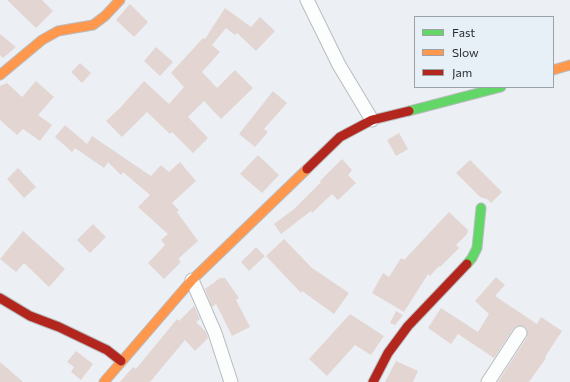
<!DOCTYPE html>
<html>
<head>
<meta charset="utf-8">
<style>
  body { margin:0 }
  #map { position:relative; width:570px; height:382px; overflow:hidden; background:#ecf0f4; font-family:Commissioner,sans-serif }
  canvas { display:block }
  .legend { position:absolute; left:414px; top:16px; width:140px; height:72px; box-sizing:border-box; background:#e8f0f7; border:1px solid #9ca2a7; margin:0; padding:5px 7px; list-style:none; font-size:12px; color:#2a2d30 }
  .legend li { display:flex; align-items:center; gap:8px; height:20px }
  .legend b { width:20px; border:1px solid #9ca2a7 }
</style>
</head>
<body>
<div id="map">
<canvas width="570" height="382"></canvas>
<ul class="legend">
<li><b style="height:5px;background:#63d668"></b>Fast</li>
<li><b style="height:5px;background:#ff974d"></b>Slow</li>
<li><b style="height:5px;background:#b3261e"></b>Jam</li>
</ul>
</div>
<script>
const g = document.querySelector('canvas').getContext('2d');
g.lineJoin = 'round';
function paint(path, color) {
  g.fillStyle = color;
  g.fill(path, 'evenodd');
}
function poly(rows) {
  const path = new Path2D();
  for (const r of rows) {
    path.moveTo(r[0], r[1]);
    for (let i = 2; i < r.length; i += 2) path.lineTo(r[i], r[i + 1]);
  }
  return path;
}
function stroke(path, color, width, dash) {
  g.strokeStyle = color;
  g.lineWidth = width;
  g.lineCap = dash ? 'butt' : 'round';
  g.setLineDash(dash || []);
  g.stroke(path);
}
paint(poly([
  [7,0,42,0,53,11,36,28],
  [130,4,148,22,134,37,116,20],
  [225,8,251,27,260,17,275,31,256,51,237,33,235,35,226,28,212,45,220,52,202,72,217,88,235,70,253,88,221,119,204,101,188,117,208,138,193,153,172,132,170,134,147,112,122,137,106,121,120,108,144,81,169,104,184,87,171,73,203,38,205,39],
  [0,34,16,47,3,58,0,55],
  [156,47,173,62,160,76,144,61],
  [80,63,91,73,82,83,71,72],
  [36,81,54,97,38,115,52,125,40,141,23,129,17,135,0,120,0,86,7,83,22,97],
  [273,91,287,103,264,129,268,132,255,147,239,134],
  [65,125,87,144,92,136,151,176,161,165,169,172,180,162,196,181,172,203,179,210,177,212,198,241,178,259,181,262,164,279,148,263,165,245,161,240,168,234,138,207,150,195,123,172,121,175,108,162,104,168,75,148,72,152,55,137],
  [399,133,408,149,396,156,387,140],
  [258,155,279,175,262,193,240,174],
  [342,159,352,170,348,175,356,183,338,200,332,194,312,213,311,211,281,234,274,224,294,209,321,182,320,181],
  [470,160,502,192,491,203,487,199,480,197,456,173],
  [18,168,36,187,24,198,7,179],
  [449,212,468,230,467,234,456,245,459,248,440,267,439,266,430,276,428,274,404,312,372,293,383,273,389,277,401,258,404,260],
  [93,224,106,237,90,253,77,240],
  [23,231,65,269,49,287,24,263,16,272,0,259],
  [284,239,312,268,349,293,334,314,302,291,301,293,266,256],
  [256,247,265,256,249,271,241,262],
  [496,277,505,285,495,296,537,324,541,317,562,331,545,357,546,358,529,382,498,382,527,337,527,330,524,326,517,326,514,328,494,358,458,334,451,344,428,328,441,308,478,332,489,314,475,301],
  [220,278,225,278,239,298,236,300,250,327,232,336,216,304,212,307,205,289],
  [194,306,200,319,196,322,206,332,208,338,195,351,185,340,150,382,120,382,133,367,136,369,177,319,179,321],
  [396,311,403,315,395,325,390,323],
  [350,314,384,336,371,355,355,345,327,376,309,359],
  [76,351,93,364,81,380,71,372,74,367,67,362],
  [396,361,418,371,413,382,385,382],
  [0,362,23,382,0,382]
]), '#e2d5d2');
const street = poly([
  [307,0,339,65,372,120],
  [192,280,215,333,231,382],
  [488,382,520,333]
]);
const fast = poly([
  [409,111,501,87],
  [467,264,472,258,477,248,481,208]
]);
const slow = poly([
  [553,70,570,65],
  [0,75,42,40,58,31,93,25,105,16,120,0],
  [104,382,192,280,307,169]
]);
const jam = poly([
  [307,169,340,137,372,120,409,111],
  [0,298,30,316,59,327,107,350,121,361],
  [373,382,388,353,408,326,467,264]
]);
stroke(street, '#b9bcbf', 15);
stroke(fast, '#b9bcbf', 11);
stroke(slow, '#b9bcbf', 11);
stroke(jam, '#b9bcbf', 11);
stroke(street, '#fcfdfd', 13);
stroke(fast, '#63d668', 9);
stroke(slow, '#ff974d', 9);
stroke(jam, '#b3261e', 9);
</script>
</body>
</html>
